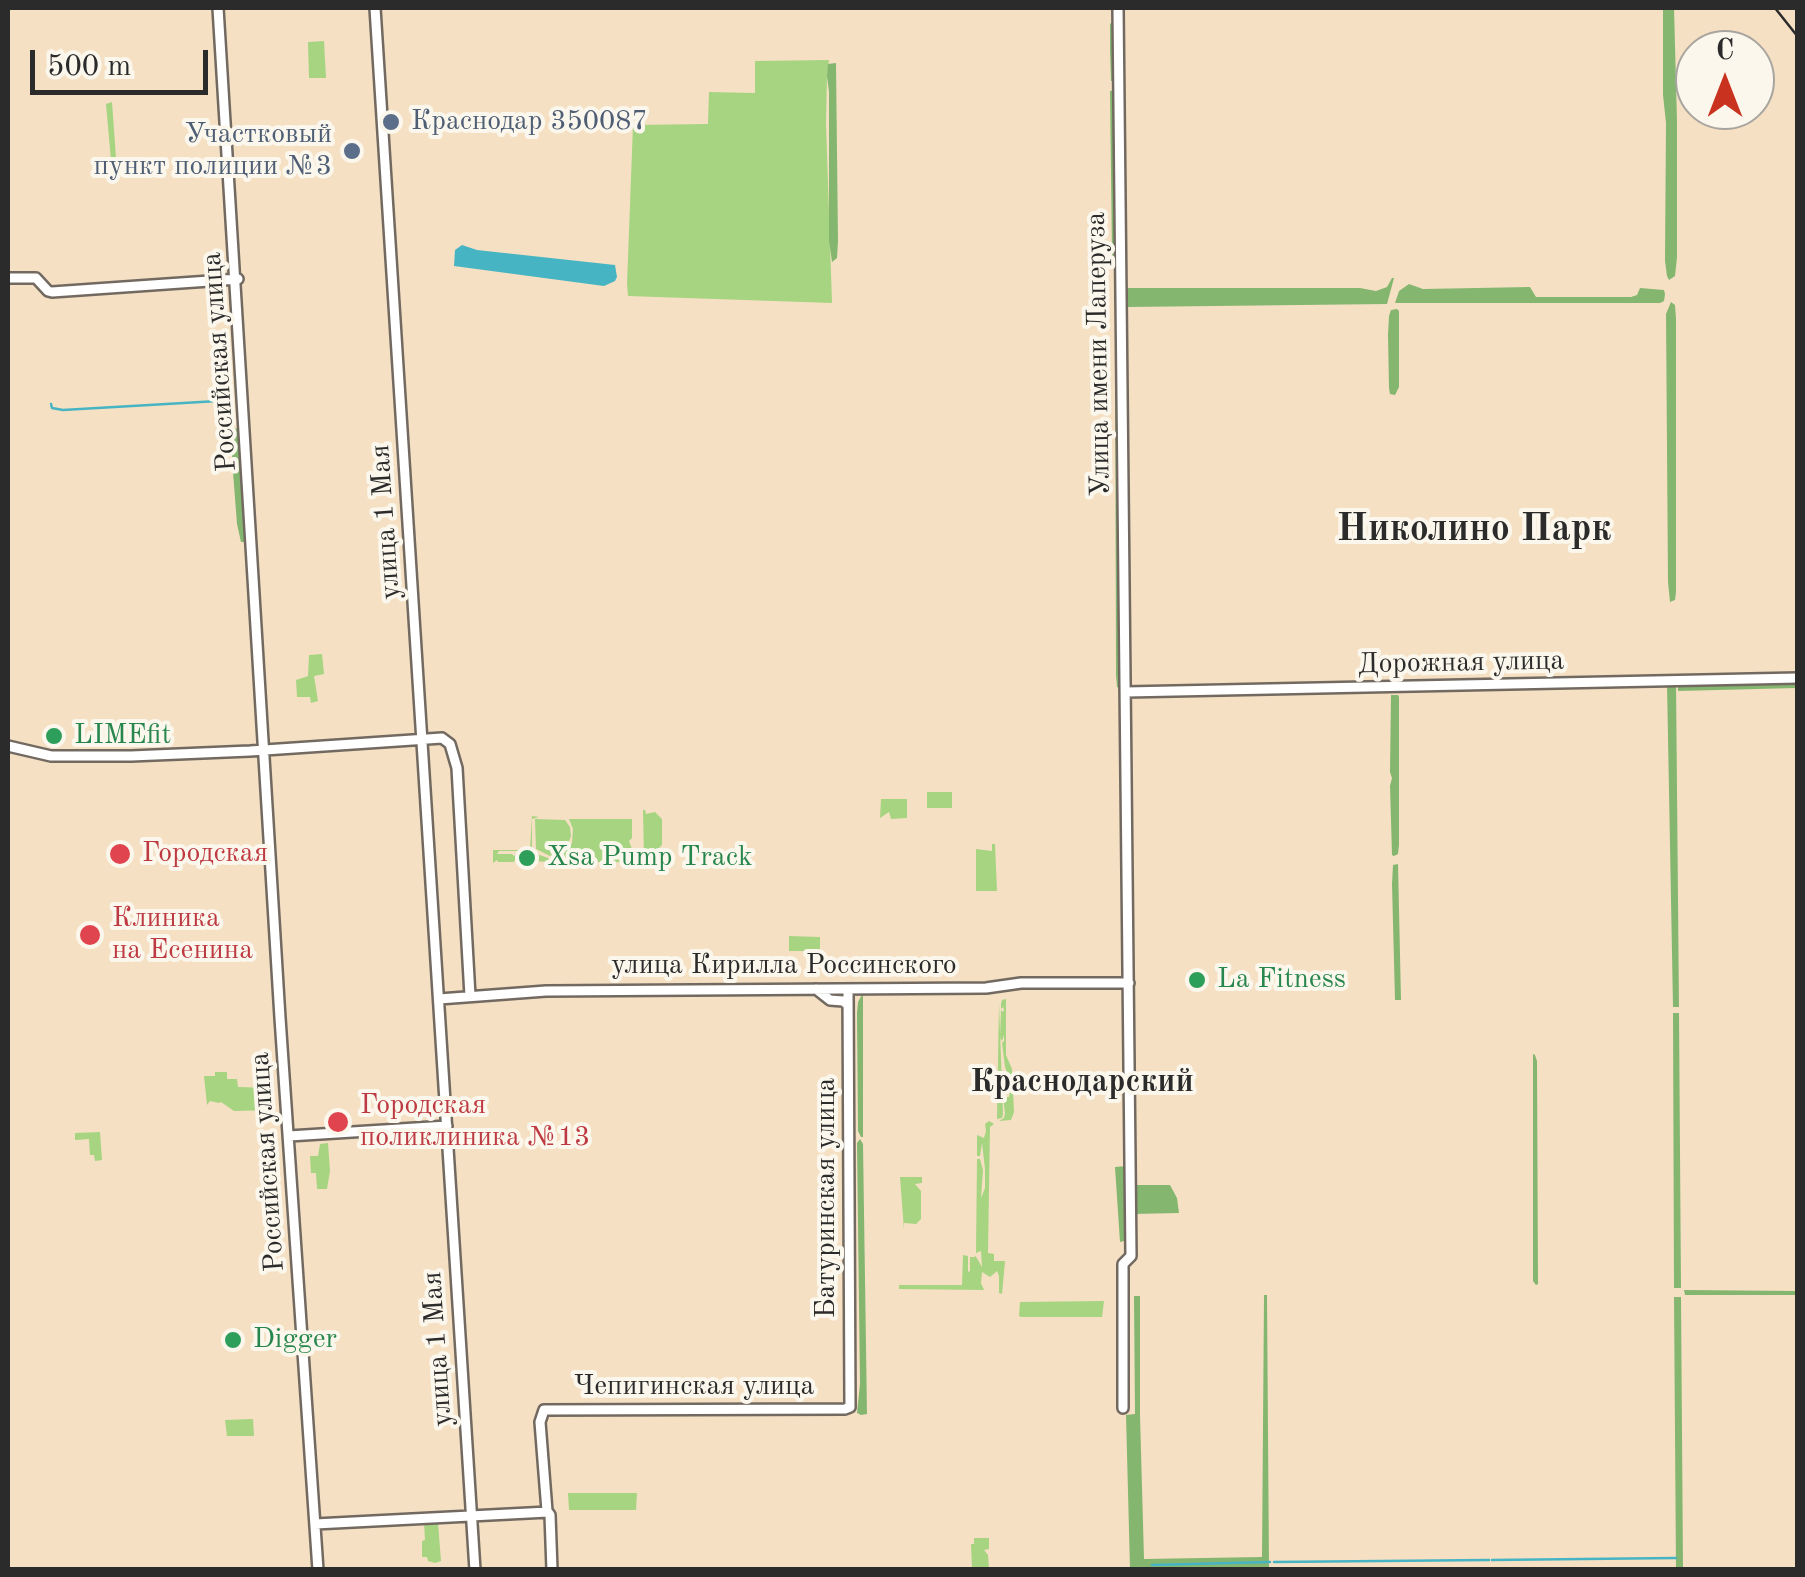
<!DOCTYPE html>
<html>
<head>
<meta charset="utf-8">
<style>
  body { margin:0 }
  #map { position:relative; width:1805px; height:1577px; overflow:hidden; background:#f5e0c4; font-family:"Old Standard TT",serif }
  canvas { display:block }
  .frame { position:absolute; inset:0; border:10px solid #2b2b2b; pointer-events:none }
  .north { position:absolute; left:1675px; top:30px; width:100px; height:100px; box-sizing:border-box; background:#fbf7ec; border:2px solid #a8a59f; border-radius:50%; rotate:0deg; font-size:28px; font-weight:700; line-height:40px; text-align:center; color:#2b2b2b }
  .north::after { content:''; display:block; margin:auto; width:35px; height:45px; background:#c8321e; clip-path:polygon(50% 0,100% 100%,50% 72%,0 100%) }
  .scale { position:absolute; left:30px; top:50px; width:178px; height:45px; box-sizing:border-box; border:5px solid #2b2b2b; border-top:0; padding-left:12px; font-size:30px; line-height:35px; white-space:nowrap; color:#2b2b2b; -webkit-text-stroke:8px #fbf7ec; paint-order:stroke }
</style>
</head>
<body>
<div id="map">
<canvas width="1805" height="1577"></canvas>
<div class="frame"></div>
<div class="north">С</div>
<div class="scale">500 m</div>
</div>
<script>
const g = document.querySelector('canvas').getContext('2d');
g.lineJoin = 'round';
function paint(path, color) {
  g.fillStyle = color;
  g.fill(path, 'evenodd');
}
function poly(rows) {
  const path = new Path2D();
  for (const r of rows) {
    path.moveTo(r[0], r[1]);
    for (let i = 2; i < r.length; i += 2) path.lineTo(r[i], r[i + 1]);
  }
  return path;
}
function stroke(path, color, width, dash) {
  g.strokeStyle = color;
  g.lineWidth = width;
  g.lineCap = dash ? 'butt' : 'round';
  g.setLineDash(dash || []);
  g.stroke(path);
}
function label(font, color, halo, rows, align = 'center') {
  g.font = font + ' "Old Standard TT",serif';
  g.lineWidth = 8;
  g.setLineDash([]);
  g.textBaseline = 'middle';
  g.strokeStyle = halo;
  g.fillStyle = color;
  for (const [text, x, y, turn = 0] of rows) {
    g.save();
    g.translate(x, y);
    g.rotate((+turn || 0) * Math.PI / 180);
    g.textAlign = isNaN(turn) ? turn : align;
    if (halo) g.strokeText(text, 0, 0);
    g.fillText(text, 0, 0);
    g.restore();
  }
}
paint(poly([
  [324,41,326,78,309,78,308,42],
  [829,60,827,76,826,123,832,303,628,296,627,284,633,125,708,124,709,92,755,93,755,61],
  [112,102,117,172,112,172,106,104],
  [322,654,324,674,314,676,318,701,311,703,310,697,297,697,296,680,308,676,309,655],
  [927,792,952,792,952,808,927,808],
  [881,799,907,799,907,818,891,819,889,812,880,818],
  [643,810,645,810,646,814,655,812,662,819,662,845,656,851,646,849,646,858,644,858],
  [532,816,539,817,532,819,532,851,499,851,497,854,512,854,514,856,517,854,537,854,548,858,550,862,515,860,514,862,498,862,497,860,493,863,493,850,530,850],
  [535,819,565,820,570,827,571,836,566,849,550,856,536,849],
  [569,819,632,819,632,838,629,841,632,849,617,850,617,848,614,850,616,851,614,859,620,860,623,855,623,862,554,862,565,857,550,861,550,858,566,851,572,843,573,829],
  [992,844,995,844,997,891,976,891,976,849,992,851],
  [789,936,820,937,820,951,789,951],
  [1006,999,1006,1055,1012,1069,1014,1112,1011,1120,999,1121,1004,1118,1005,1113,1003,1097,1009,1097,1010,1091,1007,1086,1004,1089,1004,1081,1006,1084,1010,1080,1005,1067,1002,1043,1004,1041,1004,1035,1002,1041,1000,1038,1001,1010,1003,1012,1004,1010,1003,1007,1001,1009,1001,1004,1002,1000],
  [999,1003,1003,1114,1002,1118,997,1119],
  [215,1072,227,1072,227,1079,237,1079,238,1087,272,1088,273,1110,234,1111,221,1102,219,1103,210,1101,207,1105,204,1076,215,1076],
  [989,1121,994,1124,990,1127,988,1253,994,1254,994,1261,1005,1261,1002,1294,999,1293,999,1276,997,1271,990,1277,982,1272,981,1283,984,1290,899,1289,899,1285,962,1285,963,1255,968,1256,968,1272,970,1271,970,1257,975,1257,975,1255,982,1267,981,1251,976,1253,977,1159,980,1159,983,1170,981,1198,985,1188,985,1169,982,1143,980,1156,977,1156,977,1135,984,1138,986,1131,985,1124],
  [100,1132,102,1160,95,1161,94,1155,90,1155,89,1139,75,1140,75,1133],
  [328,1143,330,1171,327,1189,317,1189,316,1173,311,1173,310,1156,318,1156,320,1144],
  [900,1177,922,1177,922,1183,915,1184,921,1191,921,1219,916,1224,904,1223,904,1230],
  [1104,1301,1102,1317,1021,1317,1019,1316,1020,1302],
  [253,1419,254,1436,227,1436,225,1420],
  [568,1493,637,1493,636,1510,569,1510],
  [424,1522,438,1523,441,1561,435,1563,428,1561,427,1557,422,1557,422,1541,425,1540],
  [974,1538,989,1538,989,1549,984,1550,988,1555,989,1569,972,1569,971,1544,974,1544]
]), '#a6d481');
paint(poly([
  [1663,8,1674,8,1677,121,1677,257,1675,276,1669,280,1667,276,1665,261,1666,123,1663,95],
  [1113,21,1116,22,1117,270,1112,264,1112,256,1110,91,1114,90,1114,81,1111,81,1110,50,1110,24],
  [836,63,838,241,837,258,832,262,829,240,829,92,827,76,828,64],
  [1392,278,1394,278,1387,304,1127,307,1124,295,1126,288,1360,288,1376,291,1387,287],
  [1409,284,1423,289,1530,287,1536,297,1631,297,1637,295,1640,288,1664,290,1665,294,1664,301,1660,303,1395,303,1399,291],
  [1671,302,1675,305,1676,319,1676,592,1675,600,1670,602,1668,582,1666,314],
  [1119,307,1122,690,1117,687,1116,675,1115,309],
  [1397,309,1399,311,1399,387,1395,395,1390,394,1389,388,1388,335,1389,316,1391,310],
  [240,428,247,542,241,542,237,524,232,459,232,429],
  [1797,682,1797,688,1678,691,1678,684],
  [1667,683,1676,683,1679,1007,1673,1007],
  [1391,695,1398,695,1399,697,1399,845,1398,854,1394,856,1392,855,1390,786,1392,778,1390,772],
  [1398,864,1401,1000,1395,1000,1392,884,1393,865],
  [863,993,863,1137,861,1137,858,1131,857,1013,858,1002],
  [1673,1013,1679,1013,1681,1288,1674,1288],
  [1533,1054,1535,1055,1537,1061,1538,1284,1536,1285,1533,1281],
  [860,1139,863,1144,867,1414,861,1415,857,1413,860,1384,857,1143],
  [1127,1166,1128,1240,1120,1242,1115,1167],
  [1132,1185,1170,1185,1177,1198,1179,1213,1132,1214],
  [1684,1290,1797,1291,1798,1295,1685,1295],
  [1264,1295,1267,1295,1269,1569,1130,1569,1126,1415,1135,1414,1134,1296,1140,1296,1140,1415,1144,1559,1262,1557],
  [1674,1297,1681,1297,1683,1570,1676,1569]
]), '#84b66f');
paint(poly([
  [462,245,477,250,615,265,617,277,615,281,604,286,454,266,455,250]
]), '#47b4c4');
stroke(poly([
  [51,404,52,408,63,410,218,401],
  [1492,1560,1676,1558],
  [1274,1562,1489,1560],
  [1152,1565,1270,1562]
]), '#47b4c4', 2.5);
const secondary = poly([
  [218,8,280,1018,318,1570],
  [375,8,475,1570],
  [1118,8,1131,1256,1123,1264,1123,1408],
  [8,278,36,278,48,291,52,292,238,279],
  [1126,692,1798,678],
  [8,746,51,756,131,756,250,751,442,738,450,744,457,768,470,996],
  [816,989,830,1000,843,1001,848,1005],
  [439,999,546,991,986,988,1021,983,1129,983],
  [289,1136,447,1126],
  [315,1524,548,1512],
  [552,1570,550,1515,547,1511,540,1422,544,1410,845,1409,850,1407,848,989]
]);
stroke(secondary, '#726a61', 14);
stroke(secondary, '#fff', 9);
stroke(poly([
  [1775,8,1798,37]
]), '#2b2b2b', 2.5);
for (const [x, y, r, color] of [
  [391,122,10,"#5c6f8a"],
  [352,151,10,"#5c6f8a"],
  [54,736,10,"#2e9e5b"],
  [120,854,12,"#e0444e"],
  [527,858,10,"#2e9e5b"],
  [90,935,12,"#e0444e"],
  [1197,980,10,"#2e9e5b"],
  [338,1122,12,"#e0444e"],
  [233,1340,10,"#2e9e5b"]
]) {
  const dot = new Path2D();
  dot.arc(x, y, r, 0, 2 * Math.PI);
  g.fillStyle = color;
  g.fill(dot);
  stroke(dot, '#fbf7ec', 4);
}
label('28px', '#4e5e75', '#fbf7ec', [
  ["Краснодар 350087",411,122],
  ["Участковый",332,135,"right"],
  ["пункт полиции №3",332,167,"right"]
], 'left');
label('28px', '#2b2b2b', '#fbf7ec', [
  ["Улица имени Лаперуза",1099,354,-91],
  ["Российская улица",220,362,-94],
  ["улица 1 Мая",386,522,-94],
  ["Дорожная улица",1461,663,-1],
  ["улица Кирилла Россинского",784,966],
  ["Российская улица",268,1162,-94],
  ["Батуринская улица",827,1198,-90],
  ["улица 1 Мая",438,1349,-94],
  ["Чепигинская улица",694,1387]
]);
label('28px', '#27864d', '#fbf7ec', [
  ["LIMEfit",74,736],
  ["Xsa Pump Track",547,858],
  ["La Fitness",1217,980],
  ["Digger",253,1340]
], 'left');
label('28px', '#be3a42', '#fbf7ec', [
  ["Городская",142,854],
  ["Клиника",112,919],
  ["на Есенина",112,951],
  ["Городская",360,1106],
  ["поликлиника №13",360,1138]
], 'left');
label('bold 32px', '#2b2b2b', '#fbf7ec', [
  ["Краснодарский",1082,1083]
]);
label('bold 38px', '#2b2b2b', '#fbf7ec', [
  ["Николино Парк",1474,530]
]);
</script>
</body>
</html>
